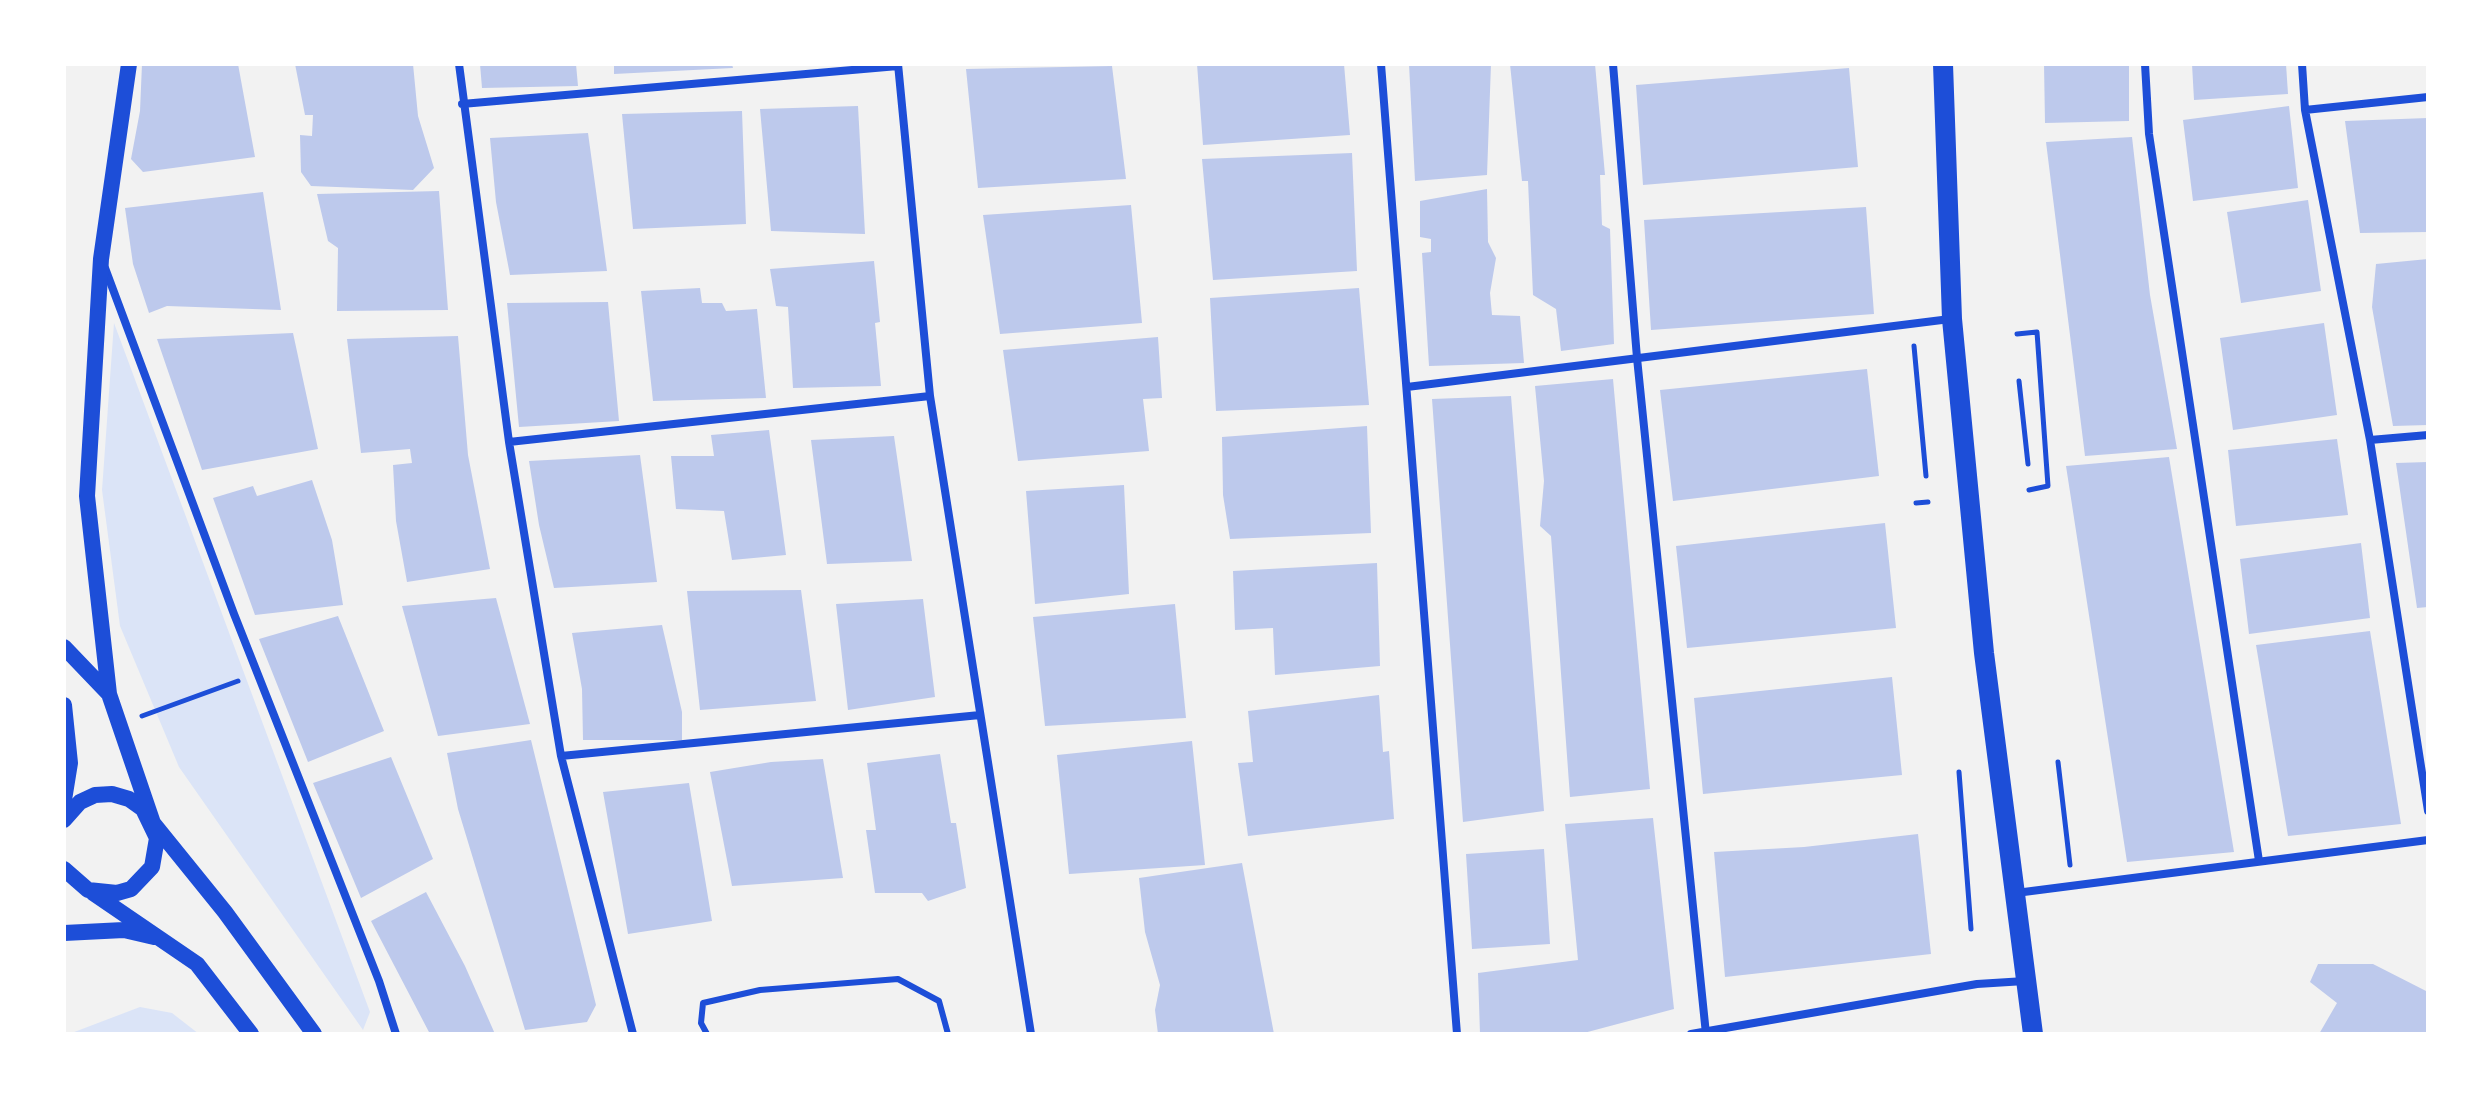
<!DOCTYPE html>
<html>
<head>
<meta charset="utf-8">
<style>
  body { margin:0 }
  #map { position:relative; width:2492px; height:1098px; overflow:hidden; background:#f2f2f2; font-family:"Nunito Sans",sans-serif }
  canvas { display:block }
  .frame { position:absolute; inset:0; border:66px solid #fff; pointer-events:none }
</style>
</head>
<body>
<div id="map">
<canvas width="2492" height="1098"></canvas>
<div class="frame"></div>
</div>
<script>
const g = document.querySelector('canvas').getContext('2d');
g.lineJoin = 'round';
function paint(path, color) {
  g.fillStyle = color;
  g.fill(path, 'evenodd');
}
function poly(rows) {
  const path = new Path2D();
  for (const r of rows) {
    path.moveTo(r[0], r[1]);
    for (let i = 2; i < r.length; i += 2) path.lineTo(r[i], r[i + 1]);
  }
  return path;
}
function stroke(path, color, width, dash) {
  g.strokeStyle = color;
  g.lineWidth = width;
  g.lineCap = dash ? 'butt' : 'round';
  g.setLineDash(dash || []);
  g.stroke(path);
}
paint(poly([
  [114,323,370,1012,363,1030,179,767,120,626,102,490],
  [140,1007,172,1013,199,1034,69,1034]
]), '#dbe4f7');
paint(poly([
  [142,64,238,64,255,157,143,172,131,159,140,111],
  [295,64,413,64,418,116,434,168,413,190,311,186,301,172,300,135,312,136,313,115,305,115],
  [480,64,576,64,578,86,482,88],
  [614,64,732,64,733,68,614,74],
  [1197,64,1344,64,1350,135,1203,145],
  [1409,64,1491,64,1487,175,1415,181],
  [1510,64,1595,64,1605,175,1600,175,1602,225,1610,229,1614,344,1561,351,1556,309,1533,295,1528,181,1522,181],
  [2044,64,2129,64,2129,121,2045,123],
  [2192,64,2286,64,2288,94,2194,100],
  [1112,66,1126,179,978,188,966,69],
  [1849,68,1858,167,1643,185,1636,85],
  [858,106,865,234,771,231,760,109],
  [2289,106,2298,188,2193,201,2183,120],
  [742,111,746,224,633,229,622,114],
  [2428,118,2428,232,2360,233,2345,121],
  [588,133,607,271,510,275,496,202,490,138],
  [2132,137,2150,295,2177,449,2085,456,2046,142],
  [1352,153,1357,271,1213,280,1202,159],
  [1487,189,1488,242,1496,258,1490,293,1492,315,1520,316,1524,363,1429,366,1422,253,1431,252,1431,239,1420,237,1420,201],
  [439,191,448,310,337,311,338,248,328,241,317,194],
  [263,192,281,310,167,306,149,313,133,264,125,208],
  [2308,200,2321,291,2241,303,2227,212],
  [1131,205,1142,323,1000,334,983,215],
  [1866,207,1874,314,1651,330,1644,220],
  [2428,259,2428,425,2393,426,2372,307,2376,264],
  [874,261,880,322,875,323,881,386,793,388,788,307,776,306,770,269],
  [700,288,702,303,722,303,726,311,757,309,766,398,653,401,641,291],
  [1359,288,1369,405,1216,411,1210,298],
  [608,302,619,421,519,427,507,303],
  [2324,323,2337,415,2233,430,2220,338],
  [293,333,318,449,202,470,157,339],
  [458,336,468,455,490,569,407,582,396,521,393,465,412,463,410,449,361,453,347,339],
  [1158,337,1162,398,1143,399,1149,451,1018,461,1003,350],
  [1867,369,1879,476,1673,501,1660,390],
  [1613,379,1650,789,1570,797,1551,536,1540,526,1544,481,1535,386],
  [1511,396,1544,811,1463,822,1432,399],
  [1367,426,1371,533,1230,539,1223,495,1222,437],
  [769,430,786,555,732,560,724,511,676,509,671,456,714,456,711,435],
  [894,436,912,561,827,564,811,440],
  [2337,439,2348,515,2236,526,2228,450],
  [640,455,657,582,554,588,539,525,529,461],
  [2169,457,2234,852,2127,862,2066,466],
  [2428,462,2428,607,2417,608,2396,463],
  [312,480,332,540,343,605,255,615,213,498,253,486,257,496],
  [1124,485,1129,594,1035,604,1026,491],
  [1885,523,1896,628,1687,648,1676,546],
  [2361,543,2370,618,2249,634,2240,559],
  [1377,563,1380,666,1275,675,1273,628,1235,630,1233,571],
  [801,590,816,701,700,710,687,591],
  [496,598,530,724,438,736,402,606],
  [923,599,935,697,848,710,836,604],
  [1175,604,1186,718,1045,726,1033,617],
  [338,616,384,731,308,762,259,639],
  [662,625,682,712,682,740,583,740,582,689,572,633],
  [2370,631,2401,824,2288,836,2256,645],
  [1892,677,1902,775,1703,794,1694,698],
  [1379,695,1383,752,1389,751,1394,819,1248,836,1238,763,1253,762,1248,711],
  [531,740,596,1005,587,1022,525,1030,458,809,447,753],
  [1192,741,1205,865,1069,874,1057,755],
  [940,754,951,823,956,823,966,888,928,901,922,893,875,893,866,830,876,830,867,763],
  [391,757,433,859,361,898,313,783],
  [823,759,843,878,732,886,710,772,771,762],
  [689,783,712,921,628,934,603,792],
  [1653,818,1674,1009,1580,1034,1480,1034,1478,973,1578,960,1565,824],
  [1918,834,1931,954,1725,977,1714,852,1804,847],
  [1544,849,1550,944,1472,949,1466,854],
  [1242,863,1274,1034,1158,1034,1155,1010,1160,985,1145,932,1139,878],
  [426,892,465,966,495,1034,430,1034,371,921],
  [2318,964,2373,964,2428,992,2428,1034,2319,1034,2337,1003,2310,982]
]), '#bdc9ec');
stroke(poly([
  [2017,334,2037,332,2048,486,2029,490],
  [1914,346,1926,476],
  [2019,381,2028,464],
  [1916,503,1928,502],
  [142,716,238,681],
  [2058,762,2070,865],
  [1959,772,1971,929]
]), '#1d4ed8', 5);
stroke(poly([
  [707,1034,701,1023,703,1003,760,990,898,979,939,1001,948,1034]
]), '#1d4ed8', 6);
stroke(poly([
  [459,64,509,442,561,756,633,1034],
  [898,64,930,396,1031,1034],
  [1381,64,1457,1034],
  [1613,64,1637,358,1706,1034],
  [2145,64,2149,134,2259,861],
  [2302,64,2305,110,2370,440,2428,811],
  [462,104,898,66],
  [2305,110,2428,97],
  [105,268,234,614,379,981,396,1034],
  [1407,387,1950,319],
  [2370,440,2428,435],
  [509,442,930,396],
  [561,756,980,715],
  [2016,893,2428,840],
  [1691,1034,1977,984,2025,981]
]), '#1d4ed8', 8);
stroke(poly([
  [129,64,101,259,87,496,109,694,153,823,225,912,314,1034],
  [64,647,109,694],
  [64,705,70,763,64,800],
  [64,820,80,802,95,795,112,794,129,799,143,809,157,838,152,867,131,889,117,893,88,890,64,869],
  [93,893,197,964,251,1034],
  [64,933,124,930,154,937]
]), '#1d4ed8', 16);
stroke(poly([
  [1943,64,1952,319,1984,653,2033,1034]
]), '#1d4ed8', 20);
</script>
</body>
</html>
